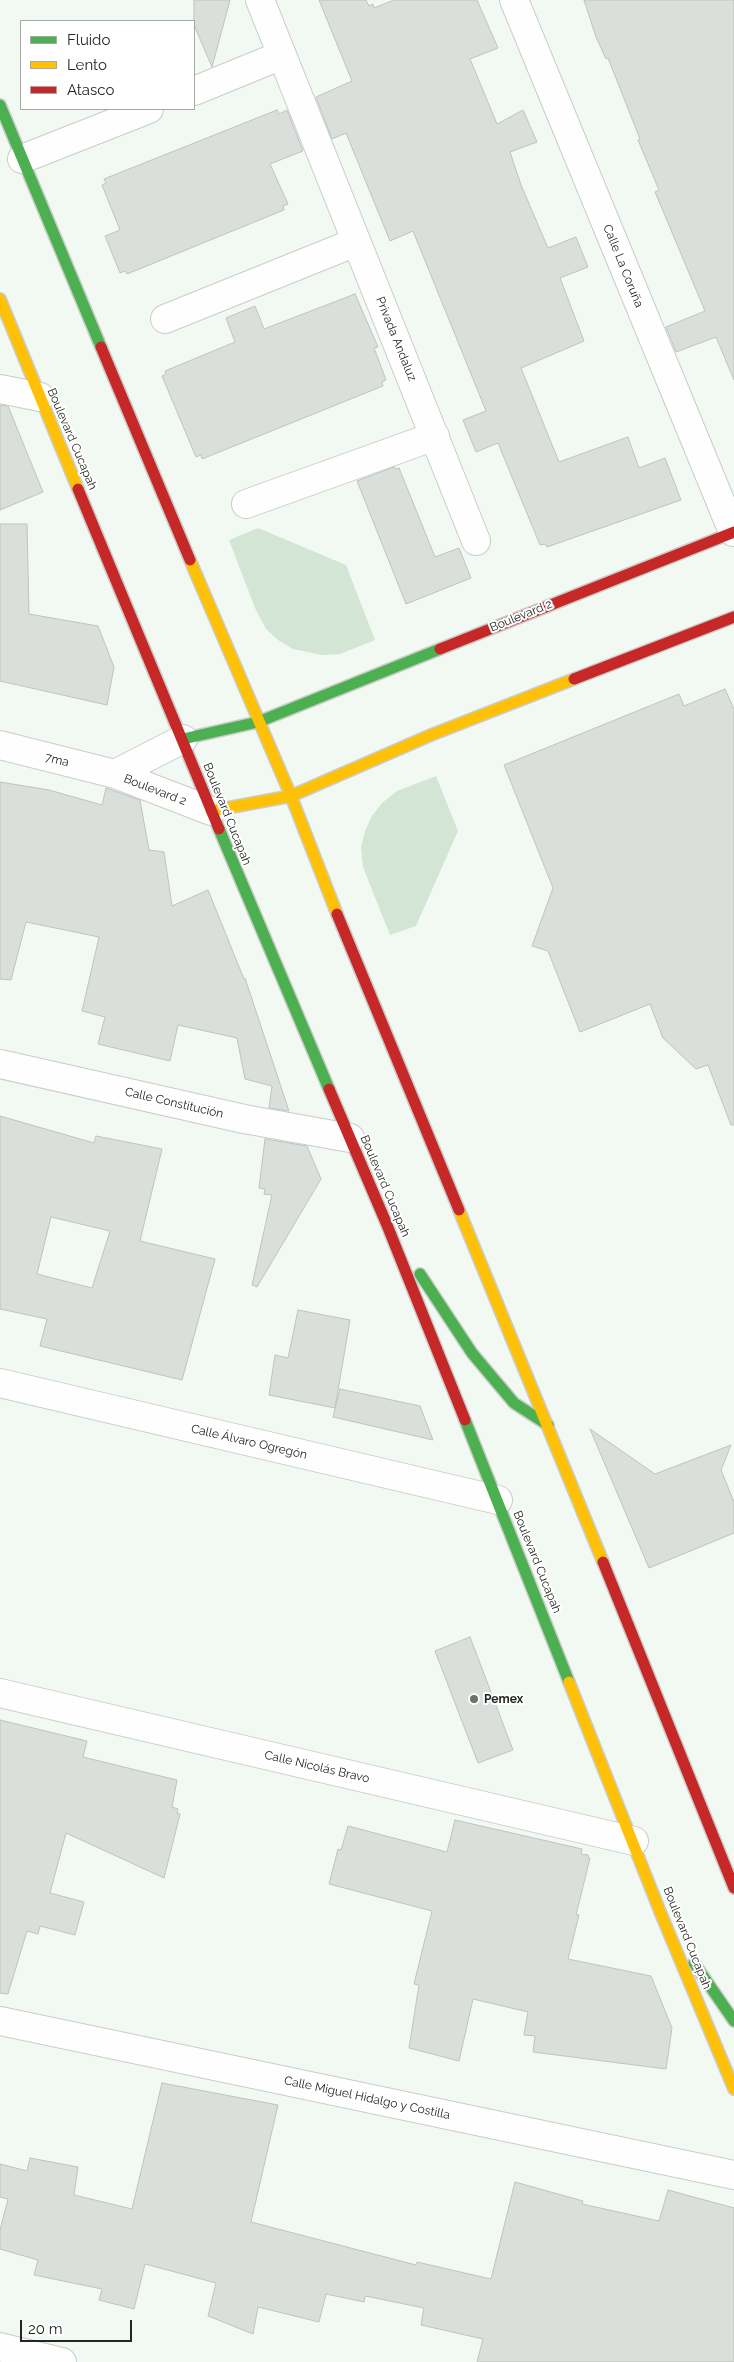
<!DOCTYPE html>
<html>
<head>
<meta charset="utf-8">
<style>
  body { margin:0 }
  #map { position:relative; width:734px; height:2362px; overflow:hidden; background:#f2f8f2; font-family:Raleway,sans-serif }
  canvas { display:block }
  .legend { position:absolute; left:20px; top:20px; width:175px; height:90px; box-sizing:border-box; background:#fff; border:1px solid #a7a9a7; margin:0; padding:6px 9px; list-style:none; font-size:15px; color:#232723 }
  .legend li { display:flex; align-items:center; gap:10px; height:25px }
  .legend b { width:25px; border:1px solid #a7a9a7 }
  .scale { position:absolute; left:20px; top:2320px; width:112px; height:22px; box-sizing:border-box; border:2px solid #232723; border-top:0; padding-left:6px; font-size:15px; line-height:18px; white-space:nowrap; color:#232723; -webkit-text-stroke:4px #fff; paint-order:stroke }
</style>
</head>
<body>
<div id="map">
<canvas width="734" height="2362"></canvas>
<ul class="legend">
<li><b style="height:6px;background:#4caf50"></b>Fluido</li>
<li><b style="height:6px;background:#ffc107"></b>Lento</li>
<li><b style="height:6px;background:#c62828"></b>Atasco</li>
</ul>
<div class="scale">20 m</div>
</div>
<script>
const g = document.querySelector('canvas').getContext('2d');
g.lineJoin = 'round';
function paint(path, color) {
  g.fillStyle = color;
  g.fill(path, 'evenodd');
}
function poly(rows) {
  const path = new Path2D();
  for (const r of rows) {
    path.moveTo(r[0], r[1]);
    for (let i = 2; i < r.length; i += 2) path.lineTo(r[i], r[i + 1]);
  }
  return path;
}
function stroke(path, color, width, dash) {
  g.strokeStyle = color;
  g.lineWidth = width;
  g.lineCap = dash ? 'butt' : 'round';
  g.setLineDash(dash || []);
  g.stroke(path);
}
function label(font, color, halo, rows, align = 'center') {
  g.font = font + ' Raleway,sans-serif';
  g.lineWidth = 4;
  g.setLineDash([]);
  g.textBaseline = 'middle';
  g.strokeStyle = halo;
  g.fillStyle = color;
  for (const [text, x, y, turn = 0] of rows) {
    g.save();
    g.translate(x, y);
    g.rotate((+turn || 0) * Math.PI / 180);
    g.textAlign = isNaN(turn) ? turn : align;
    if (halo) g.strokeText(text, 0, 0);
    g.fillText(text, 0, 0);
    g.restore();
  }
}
paint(poly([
  [258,528,346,565,375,640,340,654,322,655,293,649,278,640,266,629,255,608,229,540],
  [436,776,458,831,416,926,390,935,363,867,361,847,365,831,372,816,382,803,397,791]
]), '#d3e5d5');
const building = poly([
  [194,0,230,0,212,67,194,25,194,0],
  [319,0,366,0,369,6,373,4,374,8,394,0,477,0,498,48,470,59,497,124,523,110,537,142,510,152,521,185,548,248,576,237,588,267,560,278,584,341,521,368,559,462,628,437,639,468,665,458,681,500,547,547,545,544,540,545,498,443,476,452,463,420,486,411,413,231,390,241,346,133,332,139,316,97,352,81,319,0],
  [584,0,734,0,734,380,716,337,676,352,666,327,705,311,655,192,659,190,638,140,640,139,608,58,606,59,596,37,584,0],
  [277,110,279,114,287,110,303,151,270,164,288,204,283,206,284,210,127,274,125,271,120,273,105,236,120,230,102,185,106,183,104,179,277,110],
  [355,294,378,347,374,348,386,380,382,382,383,386,202,459,201,455,196,457,162,376,166,374,165,371,235,342,226,318,255,306,264,329,355,294],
  [0,405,8,406,43,492,0,510,0,405],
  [394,467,395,469,399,468,435,557,459,548,471,578,406,604,357,481,394,467],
  [0,524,27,524,29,614,98,626,114,667,107,705,0,681,0,524],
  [725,689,734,709,734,1125,731,1125,708,1065,696,1069,663,1038,650,1004,580,1032,548,951,532,946,553,888,504,765,679,694,684,706,725,689],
  [0,782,49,790,102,805,106,788,140,800,149,850,164,852,172,906,208,890,244,979,245,978,289,1111,269,1108,272,1086,245,1079,237,1038,178,1025,170,1061,98,1044,105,1017,82,1011,99,937,26,922,11,980,0,979,0,782],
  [0,1116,94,1143,96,1136,162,1149,140,1241,215,1259,182,1380,40,1346,47,1319,0,1309,0,1116],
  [51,1217,110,1231,92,1288,37,1274,51,1217],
  [265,1139,307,1146,321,1179,257,1287,252,1285,272,1195,264,1194,265,1189,259,1188,265,1139],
  [298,1310,350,1320,335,1408,269,1395,275,1355,288,1358,298,1310],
  [340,1389,420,1406,433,1440,333,1417,340,1389],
  [590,1429,655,1474,731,1445,721,1470,734,1502,734,1533,649,1568,590,1429],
  [470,1637,513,1750,478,1763,435,1651,470,1637],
  [0,1720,87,1741,83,1757,177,1780,172,1807,178,1809,177,1814,180,1814,164,1878,66,1833,50,1893,84,1902,75,1935,40,1926,38,1934,27,1931,8,1994,0,1993,0,1720],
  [455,1820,582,1849,581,1854,588,1855,588,1857,590,1858,576,1915,579,1915,568,1959,651,1976,672,2028,666,2069,533,2052,535,2036,524,2035,528,2012,473,1999,459,2061,409,2048,419,1985,414,1984,432,1911,329,1884,338,1849,341,1850,348,1826,447,1852,455,1820],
  [162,2083,278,2105,251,2222,416,2265,417,2262,491,2279,515,2182,583,2201,582,2204,659,2221,668,2190,734,2208,734,2362,477,2362,483,2339,421,2325,424,2308,365,2296,364,2302,326,2294,319,2322,258,2307,253,2334,208,2316,216,2283,145,2264,134,2309,99,2300,102,2289,34,2275,38,2260,0,2249,0,2230,8,2199,0,2197,0,2164,27,2171,30,2158,78,2167,74,2195,132,2209,162,2083]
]);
paint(building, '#dadfdb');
stroke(building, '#bfc3bf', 1);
const street = poly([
  [260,0,476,541],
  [514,0,733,532],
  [194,91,282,55],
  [22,159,149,109],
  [165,319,356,242],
  [0,389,40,397],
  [246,504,435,436],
  [0,745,115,774,211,811],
  [115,774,183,739],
  [0,1064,244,1119,350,1138],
  [0,1383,498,1500],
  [0,1693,634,1841],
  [0,2021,734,2175],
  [0,2347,62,2362]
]);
const fast = poly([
  [0,105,101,347],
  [183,739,258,722,440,649],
  [219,829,329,1089],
  [420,1274,472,1353,514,1403,548,1425],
  [465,1420,569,1682],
  [694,1963,734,2021]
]);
const slow = poly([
  [0,299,78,489],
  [190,560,291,796,337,914],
  [211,811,291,796,431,735,574,679],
  [459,1210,603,1562],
  [569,1682,661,1914,734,2089]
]);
const jam = poly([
  [101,347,190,560],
  [78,489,219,829],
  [440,649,734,532],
  [574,679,734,617],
  [337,914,459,1210],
  [329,1089,387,1225,465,1420],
  [603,1562,734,1888]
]);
stroke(street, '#c9cdc9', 30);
stroke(fast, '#c9cdc9', 14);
stroke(slow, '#c9cdc9', 14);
stroke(jam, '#c9cdc9', 14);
stroke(street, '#fdfefd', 28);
stroke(fast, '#4caf50', 11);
stroke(slow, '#ffc107', 11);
stroke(jam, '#c62828', 11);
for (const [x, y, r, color] of [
  [474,1699,5,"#6b706b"]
]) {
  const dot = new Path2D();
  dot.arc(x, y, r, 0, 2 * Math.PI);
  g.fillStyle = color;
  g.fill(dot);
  stroke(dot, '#fff', 2);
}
label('12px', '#232723', '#fff', [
  ["Calle La Coruña",623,266,68],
  ["Privada Andaluz",396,339,68],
  ["Boulevard Cucapah",72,439,67],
  ["Boulevard 2",521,616,-22],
  ["7ma",57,760,14],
  ["Boulevard 2",155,790,21],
  ["Boulevard Cucapah",227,814,68],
  ["Calle Constitución",174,1103,13],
  ["Boulevard Cucapah",385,1186,67],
  ["Calle Álvaro Ogregón",249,1442,13],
  ["Boulevard Cucapah",537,1562,68],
  ["Calle Nicolás Bravo",317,1767,13],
  ["Boulevard Cucapah",687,1938,68],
  ["Calle Miguel Hidalgo y Costilla",367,2098,12]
]);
label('bold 12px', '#232723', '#fff', [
  ["Pemex",484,1699]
], 'left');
</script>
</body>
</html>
